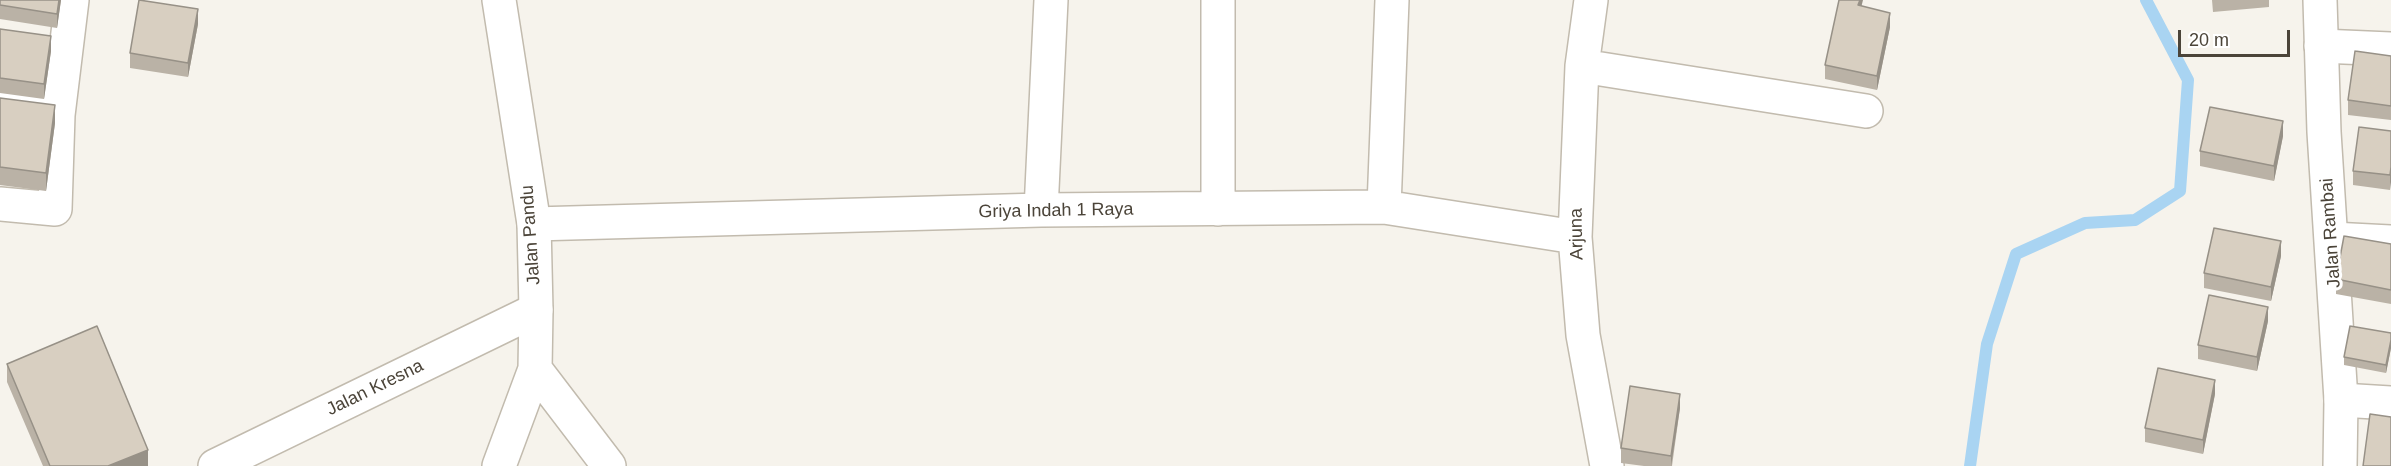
<!DOCTYPE html>
<html>
<head>
<meta charset="utf-8">
<style>
  body { margin:0 }
  #map { position:relative; width:2391px; height:466px; overflow:hidden; background:#f6f3ec; font-family:Arial,sans-serif }
  canvas { display:block }
  .scale { position:absolute; left:2178px; top:30px; width:112px; height:27px; box-sizing:border-box; border:3px solid #4b4439; border-top:0; padding-left:8px; font-size:18px; line-height:21px; white-space:nowrap; color:#4b4439; -webkit-text-stroke:4px #fff; paint-order:stroke }
</style>
</head>
<body>
<div id="map">
<canvas width="2391" height="466"></canvas>
<div class="scale">20 m</div>
</div>
<script>
const g = document.querySelector('canvas').getContext('2d');
g.lineJoin = 'round';
function poly(rows) {
  const path = new Path2D();
  for (const r of rows) {
    path.moveTo(r[0], r[1]);
    for (let i = 2; i < r.length; i += 2) path.lineTo(r[i], r[i + 1]);
  }
  return path;
}
function stroke(path, color, width, dash) {
  g.strokeStyle = color;
  g.lineWidth = width;
  g.lineCap = dash ? 'butt' : 'round';
  g.setLineDash(dash || []);
  g.stroke(path);
}
function paint(path, color) {
  g.fillStyle = color;
  g.fill(path, 'evenodd');
}
function label(font, color, halo, rows, align = 'center') {
  g.font = font + ' Arial,sans-serif';
  g.lineWidth = 6;
  g.setLineDash([]);
  g.textBaseline = 'middle';
  g.strokeStyle = halo;
  g.fillStyle = color;
  for (const [text, x, y, turn = 0] of rows) {
    g.save();
    g.translate(x, y);
    g.rotate((+turn || 0) * Math.PI / 180);
    g.textAlign = isNaN(turn) ? turn : align;
    if (halo) g.strokeText(text, 0, 0);
    g.fillText(text, 0, 0);
    g.restore();
  }
}
stroke(poly([
  [1970,466,1987,344,2016,254,2085,223,2135,220,2180,191,2188,80,2146,0]
]), '#a9d4f2', 12);
const minor = poly([
  [1218,0,1218,209],
  [1591,0,1582,66,1575,237,1583,335,1607,466],
  [2321,46,2391,49],
  [1582,66,1866,111],
  [0,108,58,115,72,0],
  [0,204,55,209,58,115],
  [1384,207,1392,0],
  [1041,210,1051,0],
  [534,224,1041,210,1384,207,1575,237],
  [2332,239,2391,242],
  [2341,400,2391,403],
  [215,466,536,310]
]);
const tertiary = poly([
  [2320,0,2324,132,2341,400,2340,466],
  [535,369,609,466],
  [499,466,535,369,536,310,534,224,499,0]
]);
stroke(minor, '#c2bbae', 36);
stroke(tertiary, '#c2bbae', 36);
stroke(minor, '#fff', 33);
stroke(tertiary, '#fff', 33);
paint(poly([
  [0,0,61,0,57,28,0,19],
  [2212,0,2269,0,2269,7,2213,12],
  [1862,6,1890,27,1877,90,1825,79,1825,65],
  [198,24,188,77,130,68,130,53],
  [0,29,51,51,44,99,0,93],
  [2391,56,2391,120,2348,115,2348,100],
  [0,98,55,123,46,191,0,185],
  [2391,131,2390,190,2353,185,2353,171],
  [2283,136,2274,181,2200,166,2200,151],
  [2391,244,2391,304,2336,294,2336,279],
  [2281,256,2271,301,2204,288,2204,273],
  [2268,321,2257,371,2198,359,2198,345],
  [2391,333,2391,348,2386,373,2344,365,2344,357],
  [7,364,148,466,43,466,7,382],
  [2215,394,2203,454,2145,442,2145,428],
  [1680,408,1672,466,1644,466,1621,463,1621,448]
]), '#bab2a6');
paint(poly([
  [59,0,61,0,57,28,57,14],
  [1860,0,1863,0,1858,20,1858,5],
  [198,9,198,24,188,77,188,63],
  [1890,13,1890,27,1877,90,1877,76],
  [51,36,51,51,44,99,44,84],
  [55,105,55,123,46,191,46,173],
  [2283,121,2283,136,2274,181,2274,166],
  [2391,167,2391,182,2390,190,2390,175],
  [2281,241,2281,256,2271,301,2271,287],
  [2268,307,2268,321,2257,371,2257,357],
  [2391,340,2391,348,2386,373,2386,365],
  [2215,380,2215,394,2203,454,2203,440],
  [1680,394,1680,408,1671,466,1671,456],
  [148,450,148,466,108,466]
]), '#979187');
const building = poly([
  [0,0,59,0,57,14,0,5,0,0],
  [139,0,198,9,188,63,130,53,139,0],
  [1839,0,1860,0,1858,5,1890,13,1877,76,1825,65,1839,0],
  [0,29,51,36,44,84,0,78,0,29],
  [2355,51,2391,56,2391,106,2348,100,2355,51],
  [0,98,55,105,46,173,0,167,0,98],
  [2210,107,2283,121,2274,166,2200,151,2210,107],
  [2359,127,2391,131,2391,167,2390,175,2353,171,2359,127],
  [2214,228,2281,241,2271,287,2204,273,2214,228],
  [2344,236,2391,244,2391,290,2336,279,2344,236],
  [2209,295,2268,307,2257,357,2198,345,2209,295],
  [97,326,148,450,108,466,50,466,7,364,97,326],
  [2350,326,2391,333,2391,340,2386,365,2344,357,2350,326],
  [2158,368,2215,380,2203,440,2145,428,2158,368],
  [1630,386,1680,394,1671,456,1621,448,1630,386],
  [2370,414,2391,417,2391,466,2363,466,2370,414]
]);
paint(building, '#d8cfc1');
stroke(building, '#979187', 1.5);
label('18px', '#4b4439', '#fff', [
  ["Griya Indah 1 Raya",1056,211,-1],
  ["Jalan Rambai",2331,233,-94],
  ["Arjuna",1577,234,-91],
  ["Jalan Pandu",531,235,-94],
  ["Jalan Kresna",375,388,-26]
]);
</script>
</body>
</html>
